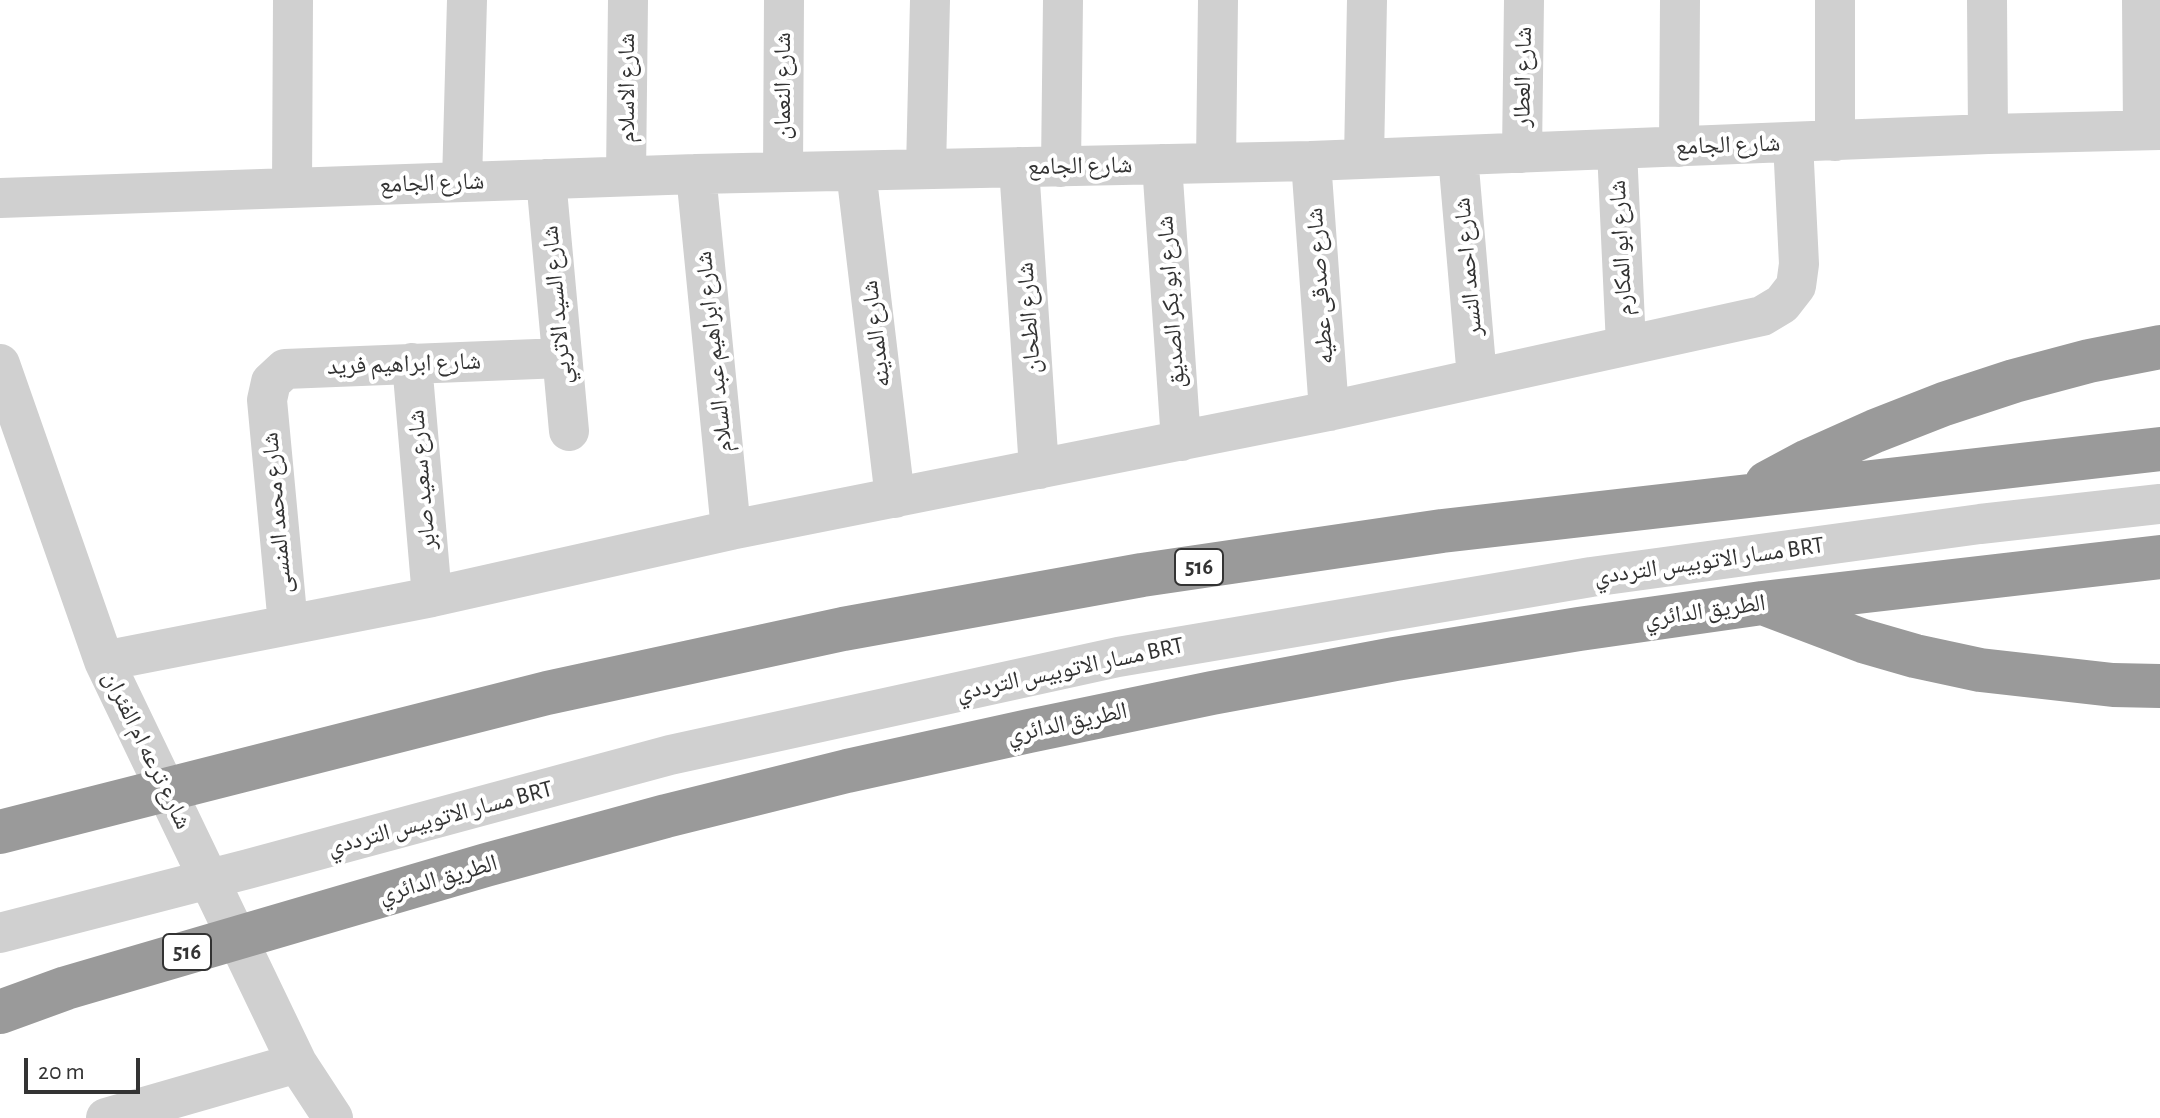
<!DOCTYPE html>
<html>
<head>
<meta charset="utf-8">
<style>
  body { margin:0 }
  #map { position:relative; width:2160px; height:1118px; overflow:hidden; background:#fff; font-family:"Alegreya Sans",sans-serif }
  canvas { display:block }
  .scale { position:absolute; left:24px; top:1058px; width:116px; height:36px; box-sizing:border-box; border:4px solid #333; border-top:0; padding-left:10px; font-size:24px; line-height:28px; white-space:nowrap; color:#333; -webkit-text-stroke:6px #fff; paint-order:stroke }
</style>
</head>
<body>
<div id="map">
<canvas width="2160" height="1118"></canvas>
<div class="scale">20 m</div>
</div>
<script>
const g = document.querySelector('canvas').getContext('2d');
g.lineJoin = 'round';
function poly(rows) {
  const path = new Path2D();
  for (const r of rows) {
    path.moveTo(r[0], r[1]);
    for (let i = 2; i < r.length; i += 2) path.lineTo(r[i], r[i + 1]);
  }
  return path;
}
function stroke(path, color, width, dash) {
  g.strokeStyle = color;
  g.lineWidth = width;
  g.lineCap = dash ? 'butt' : 'round';
  g.setLineDash(dash || []);
  g.stroke(path);
}
function label(font, color, halo, rows, align = 'center') {
  g.font = font + ' "Alegreya Sans","Noto Naskh Arabic",sans-serif';
  g.lineWidth = 8;
  g.setLineDash([]);
  g.textBaseline = 'middle';
  g.strokeStyle = halo;
  g.fillStyle = color;
  for (const [text, x, y, turn = 0] of rows) {
    g.save();
    g.translate(x, y);
    g.rotate((+turn || 0) * Math.PI / 180);
    g.textAlign = isNaN(turn) ? turn : align;
    if (halo) g.strokeText(text, 0, 0);
    g.fillText(text, 0, 0);
    g.restore();
  }
}
stroke(poly([
  [1835,0,1835,141],
  [1987,0,1988,134],
  [2142,0,2143,130],
  [1679,147,1680,0],
  [1617,150,1626,345],
  [1522,153,1524,0],
  [1458,156,1477,378],
  [1364,159,1367,0],
  [1311,161,1329,411],
  [1216,163,1218,0],
  [1162,164,1181,441],
  [1019,167,1039,469],
  [1061,167,1063,0],
  [926,169,930,0],
  [856,171,895,498],
  [783,172,784,0],
  [696,174,731,530],
  [626,176,628,0],
  [546,179,569,431],
  [462,182,467,0],
  [292,188,293,0],
  [0,198,696,174,1311,161,1988,134,2160,130],
  [412,363,432,597],
  [0,364,104,661,297,1063,333,1118],
  [288,625,267,400,271,382,285,369,562,358],
  [104,661,432,597,731,530,1329,411,1762,316,1782,304,1796,286,1799,264,1793,142],
  [0,933,248,869,670,755,1118,657,1591,577,1980,524,2160,504],
  [106,1118,297,1063]
]), '#d0d0d0', 40);
stroke(poly([
  [1767,483,1808,461,1875,431,1944,404,2014,381,2089,361,2160,347],
  [1768,605,1863,641,1915,656,1980,670,2113,685,2160,686],
  [0,832,547,693,843,629,1142,575,1442,531,2160,449],
  [0,1012,66,988,486,865,666,816,847,771,1029,731,1212,693,1395,659,1579,629,1762,603,2160,557]
]), '#9a9a9a', 44);
for (const [x, y, w] of [
  [1199,567,48],
  [187,952,48]
]) {
  const box = new Path2D();
  box.roundRect(x - w / 2, y - 18, w, 36, 6);
  g.fillStyle = '#fff';
  g.fill(box);
  stroke(box, '#333', 2);
}
label('bold 22px', '#333', null, [
  ["516",1199,567],
  ["516",187,952]
]);
label('24px', '#333', '#fff', [
  ["شارع العطار",1523,77,-89],
  ["شارع النعمان",783,86,-90],
  ["شارع الاسلام",627,88,-90],
  ["شارع الجامع",1728,145,-2],
  ["شارع الجامع",1080,166,-1],
  ["شارع الجامع",432,183,-2],
  ["شارع ابو المكارم",1621,248,-93],
  ["شارع احمد النسر",1468,267,-95],
  ["شارع صدقى عطيه",1320,286,-94],
  ["شارع ابو بكر الصديق",1171,302,-94],
  ["شارع السيد الاتربي",557,305,-95],
  ["شارع الطحان",1029,318,-94],
  ["شارع المدينه",876,334,-97],
  ["شارع ابراهيم عبد السلام",714,352,-96],
  ["شارع ابراهيم فريد",404,364,-2],
  ["شارع سعيد صابر",422,480,-95],
  ["شارع محمد المنسى",277,513,-95],
  ["مسار الاتوبيس الترددي BRT",1709,561,-8],
  ["الطريق الدائري",1705,611,-8],
  ["مسار الاتوبيس الترددي BRT",1070,669,-12],
  ["الطريق الدائري",1067,723,-12],
  ["شارع ترعه ام الفئران",147,750,64],
  ["مسار الاتوبيس الترددي BRT",440,818,-15],
  ["الطريق الدائري",438,879,-16]
]);
</script>
</body>
</html>
